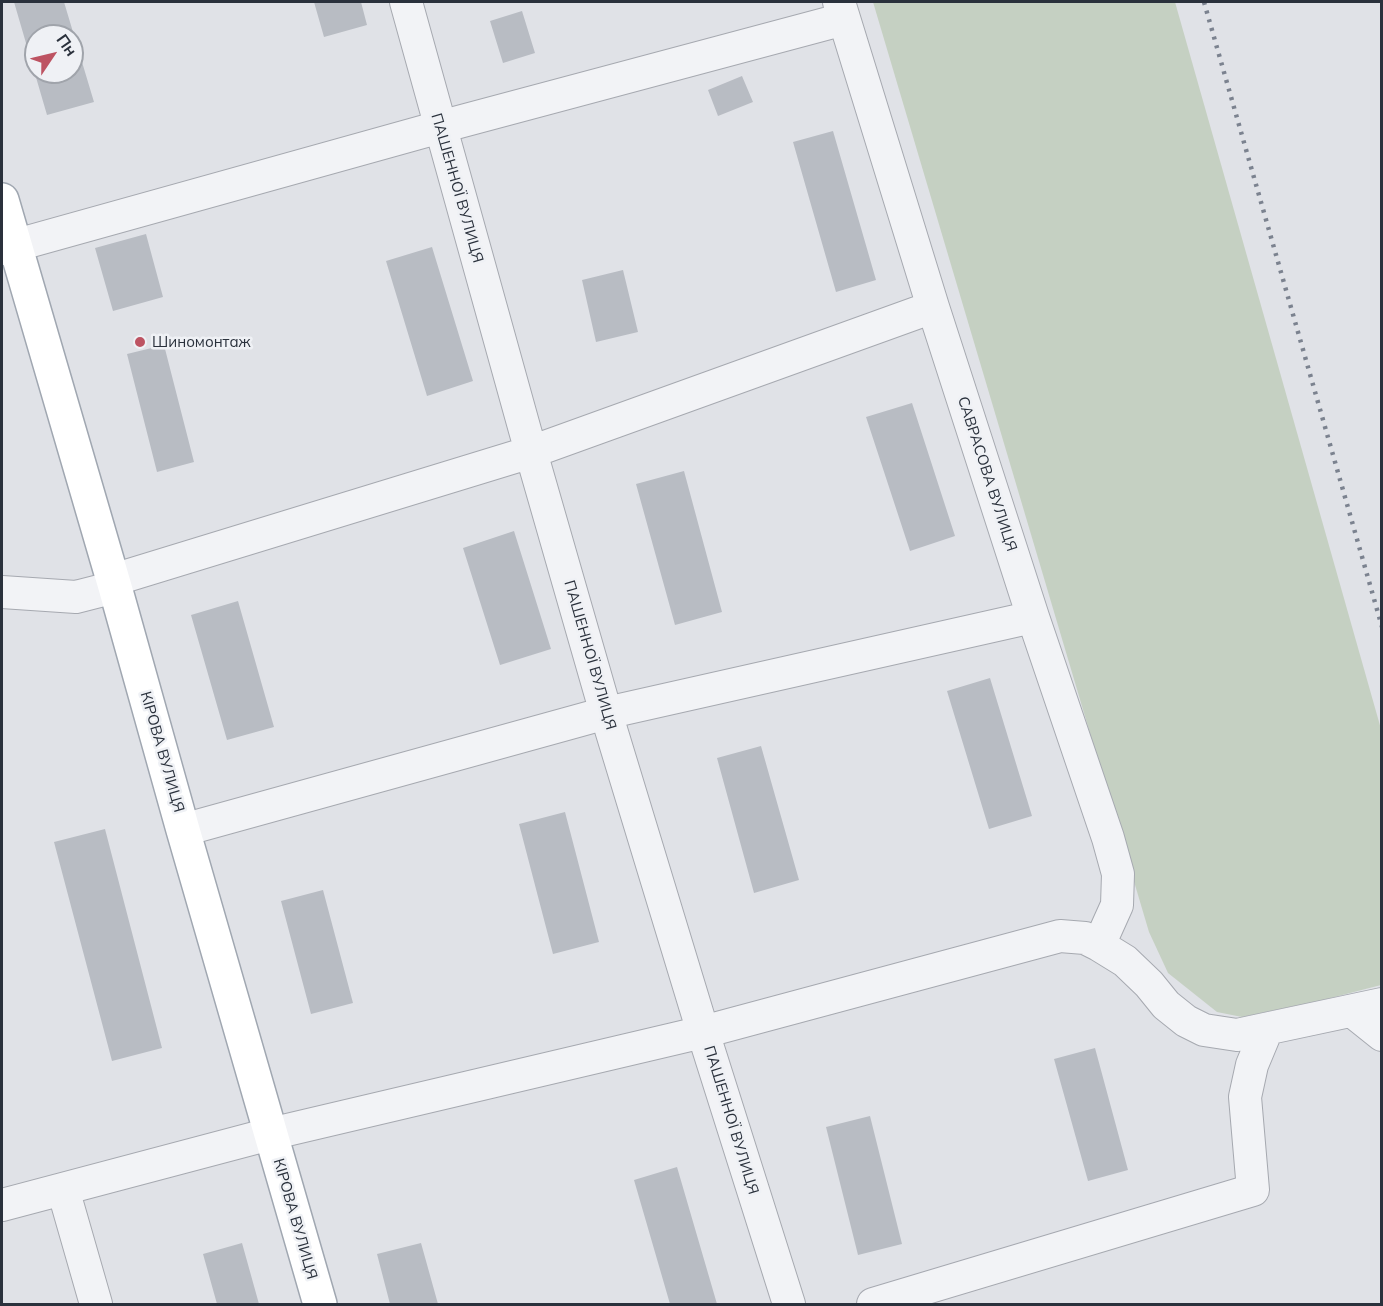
<!DOCTYPE html>
<html>
<head>
<meta charset="utf-8">
<style>
  body { margin:0 }
  #map { position:relative; width:1383px; height:1306px; overflow:hidden; background:#e0e2e7; font-family:Mulish,sans-serif }
  canvas { display:block }
  .frame { position:absolute; inset:0; border:3px solid #2a313c; pointer-events:none }
  .north { position:absolute; left:24px; top:24px; width:60px; height:60px; box-sizing:border-box; background:#eff1f5; border:2px solid #a0a4ab; border-radius:50%; rotate:55deg; font-size:16px; font-weight:700; line-height:24px; text-align:center; color:#2a313c }
  .north::after { content:''; display:block; margin:auto; width:21px; height:27px; background:#bd5362; clip-path:polygon(50% 0,100% 100%,50% 72%,0 100%) }
</style>
</head>
<body>
<div id="map">
<canvas width="1383" height="1306"></canvas>
<div class="frame"></div>
<div class="north">Пн</div>
</div>
<script>
const g = document.querySelector('canvas').getContext('2d');
g.lineJoin = 'round';
function paint(path, color) {
  g.fillStyle = color;
  g.fill(path, 'evenodd');
}
function poly(rows) {
  const path = new Path2D();
  for (const r of rows) {
    path.moveTo(r[0], r[1]);
    for (let i = 2; i < r.length; i += 2) path.lineTo(r[i], r[i + 1]);
  }
  return path;
}
function stroke(path, color, width, dash) {
  g.strokeStyle = color;
  g.lineWidth = width;
  g.lineCap = dash ? 'butt' : 'round';
  g.setLineDash(dash || []);
  g.stroke(path);
}
function label(font, color, halo, rows, align = 'center') {
  g.font = font + ' Mulish,sans-serif';
  g.lineWidth = 5;
  g.setLineDash([]);
  g.textBaseline = 'middle';
  g.strokeStyle = halo;
  g.fillStyle = color;
  for (const [text, x, y, turn = 0] of rows) {
    g.save();
    g.translate(x, y);
    g.rotate((+turn || 0) * Math.PI / 180);
    g.textAlign = isNaN(turn) ? turn : align;
    if (halo) g.strokeText(text, 0, 0);
    g.fillText(text, 0, 0);
    g.restore();
  }
}
paint(poly([
  [873,2,1175,2,1381,729,1381,985,1319,1001,1242,1017,1217,1012,1168,973,1149,932]
]), '#c5d0c2');
paint(poly([
  [14,2,64,2,94,102,47,115],
  [36,36,72,36,72,72,36,72],
  [314,2,361,2,367,25,324,37],
  [522,11,535,53,503,63,490,21],
  [742,76,753,102,718,116,708,90],
  [833,131,876,280,836,292,793,142],
  [146,234,163,297,113,311,95,248],
  [432,247,473,381,427,396,386,261],
  [623,270,638,332,596,342,582,280],
  [164,345,194,462,157,472,127,354],
  [912,403,955,536,910,551,866,417],
  [684,471,722,612,675,625,636,484],
  [514,531,551,649,500,665,463,548],
  [238,601,274,727,227,740,191,615],
  [990,678,1032,816,989,829,947,691],
  [761,746,799,880,754,893,717,758],
  [565,812,599,942,553,954,519,824],
  [105,829,162,1048,112,1061,54,842],
  [323,890,353,1003,311,1014,281,901],
  [1095,1048,1128,1170,1088,1181,1054,1059],
  [870,1116,902,1244,858,1255,826,1127],
  [677,1167,717,1304,670,1304,634,1180],
  [242,1243,259,1304,217,1304,203,1254],
  [421,1243,438,1304,390,1304,377,1254]
]), '#b8bcc3');
const minor = poly([
  [406,2,531,452,606,713,703,1032,789,1304],
  [839,2,933,307,1033,617,1108,838,1118,874,1117,905,1099,945],
  [2,249,440,127,844,19],
  [113,580,531,452,933,307],
  [2,592,76,597,115,587],
  [183,830,606,713,1033,617],
  [1352,1011,1382,1035],
  [63,1189,96,1304],
  [2,1205,270,1134,703,1032,1060,936,1085,938,1099,945,1125,961,1149,984,1166,1005,1186,1021,1204,1030,1237,1035,1382,1004],
  [873,1304,1253,1190,1245,1097,1252,1065,1267,1029]
]);
const major = poly([
  [2,200,115,587,183,830,320,1304]
]);
stroke(minor, '#a6a9b0', 34);
stroke(major, '#a0a7b1', 36);
stroke(minor, '#f2f3f6', 32);
stroke(major, '#fff', 33);
stroke(poly([
  [1204,2,1382,627]
]), '#7b828f', 4.5, [3, 6]);
for (const [x, y, r, color] of [
  [140,342,6,"#bd5362"]
]) {
  const dot = new Path2D();
  dot.arc(x, y, r, 0, 2 * Math.PI);
  g.fillStyle = color;
  g.fill(dot);
  stroke(dot, '#eff1f5', 2);
}
label('15px', '#2a313c', '#eff1f5', [
  ["ПАШЕННОЇ ВУЛИЦЯ",457,188,74],
  ["САВРАСОВА ВУЛИЦЯ",987,474,72],
  ["ПАШЕННОЇ ВУЛИЦЯ",590,655,74],
  ["КІРОВА ВУЛИЦЯ",162,752,74],
  ["ПАШЕННОЇ ВУЛИЦЯ",731,1120,73],
  ["КІРОВА ВУЛИЦЯ",295,1219,74]
]);
label('15px', '#2a313c', '#eff1f5', [
  ["Шиномонтаж",152,342]
], 'left');
</script>
</body>
</html>
